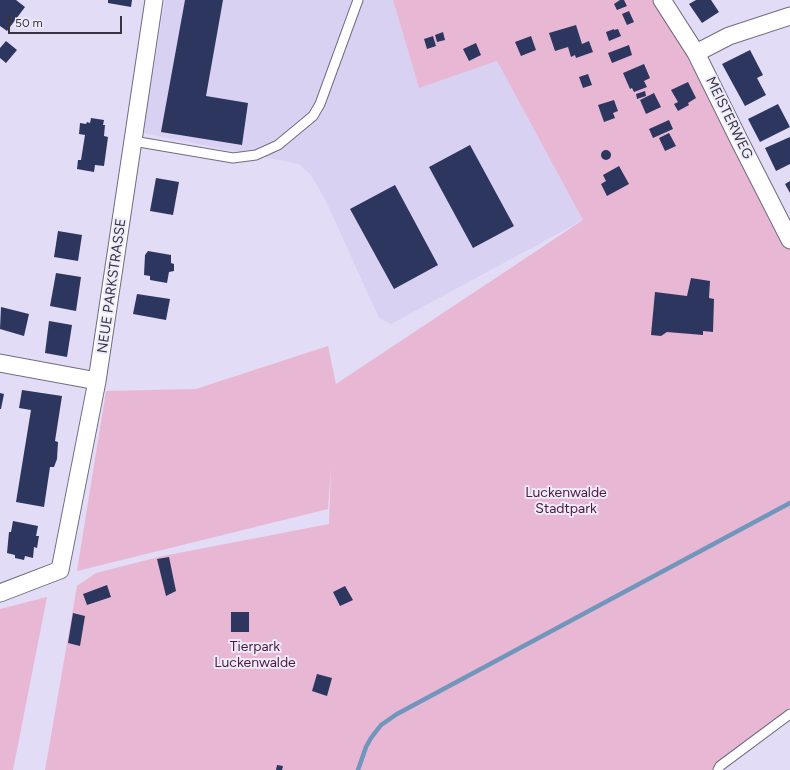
<!DOCTYPE html>
<html>
<head>
<meta charset="utf-8">
<style>
  body { margin:0 }
  #map { position:relative; width:790px; height:770px; overflow:hidden; background:#e2dcf6; font-family:Figtree,sans-serif }
  canvas { display:block }
  .scale { position:absolute; left:8px; top:16px; width:114px; height:18px; box-sizing:border-box; border:2px solid #383540; border-top:0; padding-left:5px; font-size:12px; line-height:14px; white-space:nowrap; color:#383540; -webkit-text-stroke:3px #eeebfb; paint-order:stroke }
</style>
</head>
<body>
<div id="map">
<canvas width="790" height="770"></canvas>
<div class="scale">50 m</div>
</div>
<script>
const g = document.querySelector('canvas').getContext('2d');
g.lineJoin = 'round';
function paint(path, color) {
  g.fillStyle = color;
  g.fill(path, 'evenodd');
}
function poly(rows) {
  const path = new Path2D();
  for (const r of rows) {
    if (r.length === 3) {
      path.moveTo(r[0] + r[2], r[1]);
      path.arc(r[0], r[1], r[2], 0, 2 * Math.PI);
      continue;
    }
    path.moveTo(r[0], r[1]);
    for (let i = 2; i < r.length; i += 2) path.lineTo(r[i], r[i + 1]);
  }
  return path;
}
function stroke(path, color, width, dash) {
  g.strokeStyle = color;
  g.lineWidth = width;
  g.lineCap = dash ? 'butt' : 'round';
  g.setLineDash(dash || []);
  g.stroke(path);
}
function label(font, color, halo, rows, align = 'center') {
  g.font = font + ' Figtree,sans-serif';
  g.lineWidth = 4;
  g.setLineDash([]);
  g.textBaseline = 'middle';
  g.strokeStyle = halo;
  g.fillStyle = color;
  for (const [text, x, y, turn = 0] of rows) {
    g.save();
    g.translate(x, y);
    g.rotate((+turn || 0) * Math.PI / 180);
    g.textAlign = isNaN(turn) ? turn : align;
    if (halo) g.strokeText(text, 0, 0);
    g.fillText(text, 0, 0);
    g.restore();
  }
}
paint(poly([
  [165,0,393,0,419,88,497,61,583,220,391,324,379,318,325,199,311,175,299,164,143,133]
]), '#d8d1f2');
paint(poly([
  [393,0,662,0,790,237,790,707,717,762,712,770,45,770,77,586,96,573,163,556,329,524,331,467,328,509,77,571,106,391,196,389,328,346,336,384,583,220,497,61,419,88],
  [47,597,13,770,0,770,0,609]
]), '#e7b7d4');
stroke(poly([
  [358,770,366,747,371,738,381,725,397,714,790,503]
]), '#7096bc', 4.5);
paint(poly([
  [0,0,16,0,25,7,7,31,0,26],
  [108,0,132,0,131,7,108,3],
  [185,0,223,0,206,96,248,103,242,145,161,132],
  [620,0,624,0,627,6,617,10,614,4],
  [696,0,711,0,719,12,702,23,689,4],
  [629,11,634,22,627,25,622,14],
  [576,25,582,44,589,41,593,52,576,58,575,55,571,57,568,47,555,51,549,33],
  [614,29,614,30,618,29,621,36,609,41,606,32],
  [443,32,445,40,437,42,435,35],
  [433,36,436,46,427,49,424,39],
  [531,36,536,50,521,56,515,42],
  [6,41,17,50,6,63,0,58,0,48],
  [476,43,481,55,469,61,463,49],
  [629,45,632,55,612,63,608,53],
  [750,50,763,75,757,78,766,95,745,106,722,64],
  [644,64,650,78,644,81,647,87,634,92,632,88,630,89,623,73],
  [588,74,592,85,583,88,579,77],
  [688,82,696,98,688,103,689,105,678,111,674,104,678,102,671,90],
  [645,91,646,96,637,99,636,94],
  [654,93,661,107,646,114,640,100],
  [614,100,618,111,613,113,615,118,604,122,598,105],
  [778,104,790,127,760,142,748,119],
  [91,118,104,120,103,125,105,125,104,136,108,137,104,166,95,165,94,172,77,169,78,160,81,160,85,135,79,134,80,123,86,124,87,122,90,123],
  [669,120,673,129,653,138,649,129],
  [669,133,676,146,665,151,659,138],
  [790,137,790,164,776,171,765,148],
  [470,145,514,226,473,248,429,167],
  [606,155,5],
  [619,166,629,184,607,196,601,184,606,181,603,175],
  [156,178,179,182,173,215,150,211],
  [790,181,790,193,785,184],
  [395,185,438,265,394,289,350,209],
  [58,231,82,235,78,261,54,257],
  [148,251,171,255,171,263,174,264,174,271,169,272,167,283,150,280,150,276,144,275,145,255],
  [56,273,81,277,76,311,50,306],
  [691,278,710,281,709,298,714,299,713,332,703,331,703,335,667,332,661,336,651,335,655,292,687,296],
  [137,294,170,299,166,320,133,314],
  [1,307,29,314,24,336,0,329],
  [49,321,72,325,67,357,45,353],
  [22,390,62,396,55,441,58,442,57,459,54,467,50,467,44,507,16,502,31,410,19,408],
  [0,393,4,394,1,409,0,409],
  [13,521,38,526,36,536,39,536,37,548,34,547,33,558,25,556,24,560,15,558,15,555,7,553,9,532,11,532],
  [169,557,176,591,166,596,157,559],
  [107,585,111,597,87,605,83,594],
  [345,586,353,600,340,606,333,592],
  [231,612,249,612,249,632,231,632],
  [73,613,85,616,80,646,68,643],
  [317,674,332,678,327,696,312,691],
  [277,765,283,766,282,770,276,770]
]), '#2d365e');
const lane = poly([
  [133,141,233,158,256,155,278,145,313,116,320,104,358,0],
  [718,770,720,766,790,714]
]);
const street = poly([
  [662,0,696,53,739,140,790,240],
  [696,53,729,36,790,16],
  [0,363,97,381],
  [0,593,60,570,97,381,154,0]
]);
stroke(lane, '#716b82', 11);
stroke(street, '#716b82', 19);
stroke(lane, '#fff', 9);
stroke(street, '#fff', 17);
label('14px', '#383540', '#eeebfb', [
  ["MEISTERWEG",729,118,64],
  ["NEUE PARKSTRASSE",112,286,-82]
]);
label('14px', '#51173f', '#eeebfb', [
  ["Luckenwalde",566,493],
  ["Stadtpark",566,509],
  ["Tierpark",255,647],
  ["Luckenwalde",255,663]
]);
</script>
</body>
</html>
